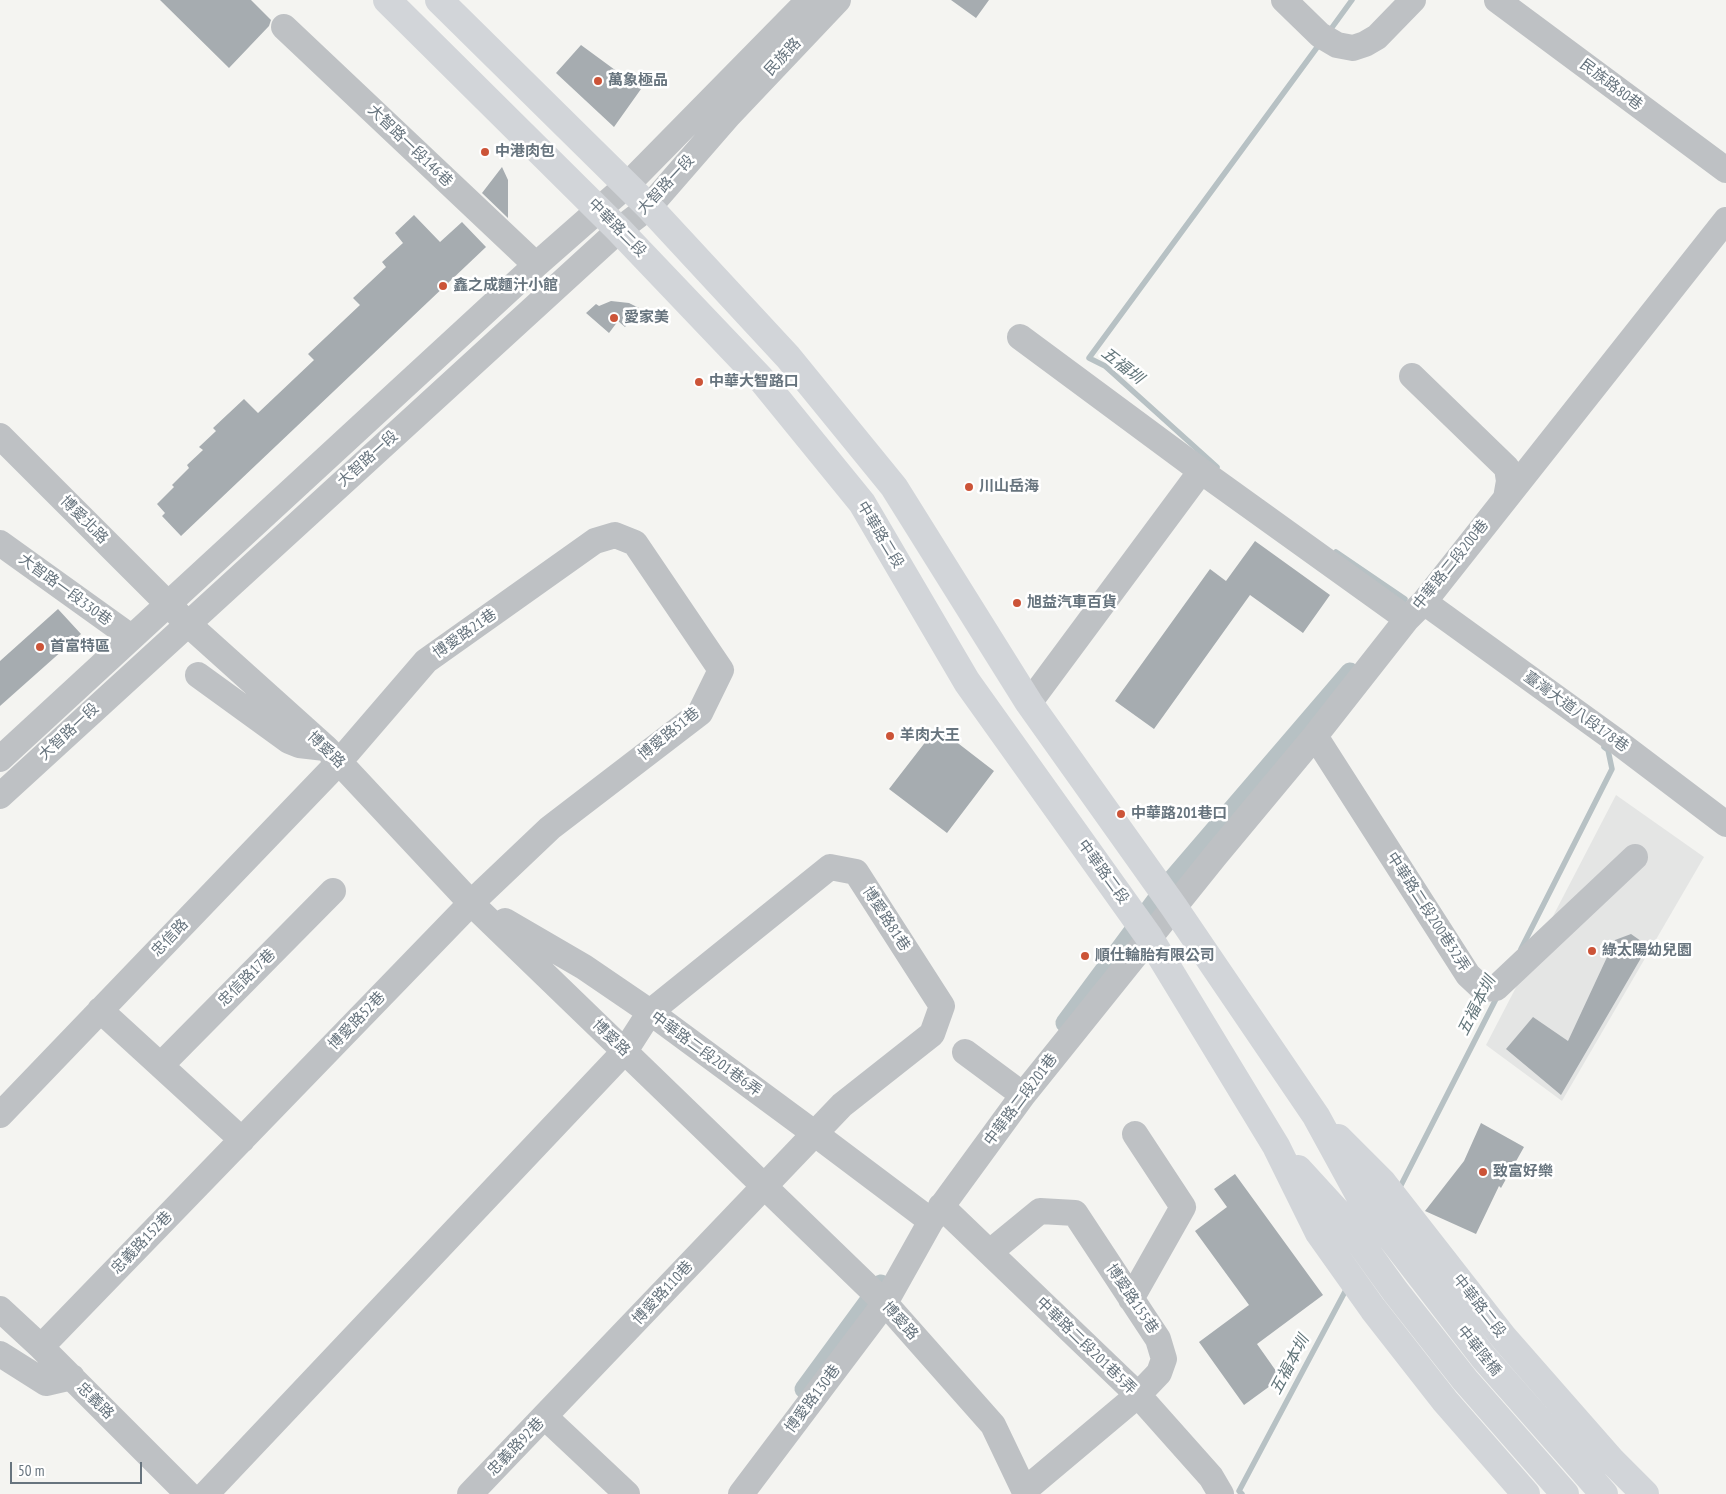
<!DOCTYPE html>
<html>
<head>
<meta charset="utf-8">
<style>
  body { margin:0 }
  #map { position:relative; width:1726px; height:1494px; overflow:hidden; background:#f4f4f1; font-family:"PT Sans Narrow",sans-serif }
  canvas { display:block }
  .scale { position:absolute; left:10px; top:1462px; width:132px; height:22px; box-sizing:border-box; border:2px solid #67747e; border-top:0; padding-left:6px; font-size:15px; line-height:18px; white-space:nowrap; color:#67747e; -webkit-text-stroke:4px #fff; paint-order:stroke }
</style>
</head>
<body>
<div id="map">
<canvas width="1726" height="1494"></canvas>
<div class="scale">50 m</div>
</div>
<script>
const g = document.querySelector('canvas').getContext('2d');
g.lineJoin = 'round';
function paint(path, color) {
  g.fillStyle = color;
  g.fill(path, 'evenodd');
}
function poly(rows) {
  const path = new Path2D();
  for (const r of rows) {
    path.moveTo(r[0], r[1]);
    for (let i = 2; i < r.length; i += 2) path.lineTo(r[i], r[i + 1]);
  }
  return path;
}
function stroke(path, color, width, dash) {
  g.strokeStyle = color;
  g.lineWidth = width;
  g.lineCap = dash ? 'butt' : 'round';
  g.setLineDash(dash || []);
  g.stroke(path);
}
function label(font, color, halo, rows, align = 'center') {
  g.font = font + ' "PT Sans Narrow","Noto Sans TC",sans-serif';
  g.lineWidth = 5;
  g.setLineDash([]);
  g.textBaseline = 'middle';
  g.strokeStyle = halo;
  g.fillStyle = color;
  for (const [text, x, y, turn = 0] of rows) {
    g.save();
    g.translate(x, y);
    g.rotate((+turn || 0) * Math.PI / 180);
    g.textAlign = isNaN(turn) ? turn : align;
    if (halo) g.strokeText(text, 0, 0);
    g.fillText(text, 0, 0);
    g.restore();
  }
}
paint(poly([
  [1616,795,1704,857,1562,1101,1486,1045]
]), '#e4e5e4');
stroke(poly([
  [1328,33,1352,0],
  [1217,467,1105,366,1089,358,1321,42],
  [1336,552,1405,599,1400,607],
  [1521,949,1612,769,1608,750,1604,747],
  [1399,1189,1498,995],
  [1242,1494,1239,1491,1348,1286]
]), '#b7c1c4', 5.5);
stroke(poly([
  [1065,1023,1168,884,1350,672],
  [804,1389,881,1284]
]), '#b7c1c4', 19);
paint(poly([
  [160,0,251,0,271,20,269,26,229,68],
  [951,0,989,0,976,18],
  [581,45,641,89,614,127,556,73],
  [502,167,508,180,508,218,482,193],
  [414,215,440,242,462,222,486,247,181,536,162,516,165,513,157,504,174,487,172,485,189,468,187,465,203,450,199,447,216,431,213,428,244,399,258,413,314,360,308,354,360,305,353,298,386,267,382,262,403,243,395,233],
  [611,301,629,303,639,308,625,327,618,321,609,333,586,313,596,304,599,306],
  [1255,541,1330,595,1303,633,1250,595,1154,729,1115,701,1210,569,1226,581],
  [58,609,81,634,0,706,0,661],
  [937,727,994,771,947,833,889,789],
  [1631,934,1648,946,1561,1095,1506,1049,1533,1017,1568,1041,1615,940],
  [1481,1123,1524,1147,1501,1188,1499,1186,1476,1234,1425,1211,1464,1161],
  [1235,1174,1323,1295,1257,1344,1281,1378,1244,1405,1199,1342,1249,1305,1195,1231,1227,1207,1214,1189]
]), '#a6acb0');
stroke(poly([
  [1284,0,1320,35,1337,45,1353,48,1365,44,1377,37,1413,0],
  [1497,0,1726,170],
  [284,27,536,265],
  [1020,337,1201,471,1407,619],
  [1412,376,1507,468,1509,481,1506,498],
  [0,436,188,624,326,748,471,903,885,1303,993,1425,1026,1494],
  [0,543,131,637],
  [1424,602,1615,740,1726,824],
  [198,675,289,741,299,745,325,748],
  [1029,703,1201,471],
  [1315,736,1468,975,1483,989,1496,988,1635,857],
  [0,759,536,265,627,185,809,0],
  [0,796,619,230,649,207,729,115,838,0],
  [505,921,584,967,650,1012,814,1133,931,1221],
  [100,1010,242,1140],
  [965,1052,1023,1095],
  [161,1065,333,891],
  [0,1115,339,762,426,661,595,541,615,535,635,543,721,670,700,713,550,828,471,903,41,1347],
  [941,1206,1138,1395,1211,1477,1221,1494],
  [990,1252,1040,1211,1075,1213,1158,1339,1164,1359,1159,1373,1138,1395,1025,1490],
  [1131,1299,1183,1207,1135,1134],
  [0,1309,41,1347,188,1494],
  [0,1354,46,1383,72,1377],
  [545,1417,627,1494],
  [206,1494,625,1051,650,1012,830,867,856,872,942,1006,932,1034,842,1105,470,1494],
  [741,1494,885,1303,931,1221,1023,1095,1215,856,1315,736,1407,619,1424,602,1726,220]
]), '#bec1c4', 26);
stroke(poly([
  [387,0,619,230,761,379,862,503,967,682,1149,937,1276,1146,1319,1233,1373,1309,1445,1401,1526,1494],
  [439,0,649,207,788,357,894,487,1029,703,1174,907,1316,1116,1362,1200,1484,1358,1604,1494],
  [1338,1138,1383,1183,1504,1338,1612,1461,1645,1494],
  [1298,1169,1341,1216,1395,1291,1465,1380,1565,1494]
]), '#d2d5d9', 28);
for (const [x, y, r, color] of [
  [598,81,5,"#cc5438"],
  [485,152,5,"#cc5438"],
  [443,286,5,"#cc5438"],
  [614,318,5,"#cc5438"],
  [699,382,5,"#cc5438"],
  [969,487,5,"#cc5438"],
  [1017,603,5,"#cc5438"],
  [40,647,5,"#cc5438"],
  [890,736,5,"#cc5438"],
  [1121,814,5,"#cc5438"],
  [1592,951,5,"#cc5438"],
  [1085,956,5,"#cc5438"],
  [1483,1172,5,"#cc5438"]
]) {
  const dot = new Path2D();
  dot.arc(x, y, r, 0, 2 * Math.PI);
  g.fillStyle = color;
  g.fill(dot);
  stroke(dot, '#fff', 2);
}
label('15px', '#67747e', '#fff', [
  ["民族路",783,57,-47],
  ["民族路80巷",1611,85,37],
  ["大智路一段146巷",410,146,44],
  ["大智路一段",666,185,-47],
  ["中華路二段",617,228,45],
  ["大智路一段",368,459,-42],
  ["博愛北路",84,520,45],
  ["中華路二段",880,535,59],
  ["中華路二段200巷",1451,565,-51],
  ["大智路一段330巷",65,590,36],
  ["博愛路21巷",465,634,-35],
  ["臺灣大道八段178巷",1576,712,36],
  ["大智路一段",69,732,-43],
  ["博愛路51巷",669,734,-39],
  ["博愛路",326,750,44],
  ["中華路二段",1103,872,54],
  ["中華路二段200巷32弄",1428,912,57],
  ["博愛路81巷",886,919,57],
  ["忠信路",170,938,-46],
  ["忠信路17巷",247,978,-45],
  ["博愛路52巷",357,1021,-46],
  ["博愛路",611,1038,44],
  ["中華路二段201巷6弄",706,1054,36],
  ["中華路二段201巷",1021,1100,-53],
  ["忠義路152巷",142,1243,-46],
  ["博愛路110巷",663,1293,-47],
  ["博愛路155巷",1132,1299,56],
  ["中華路二段",1479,1306,52],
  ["博愛路",900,1321,48],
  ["中華路二段201巷5弄",1086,1346,44],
  ["中華陸橋",1479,1351,51],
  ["博愛路130巷",813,1399,-53],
  ["忠義路",95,1401,45],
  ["忠義路92巷",516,1447,-46]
]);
label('bold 15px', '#67747e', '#fff', [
  ["萬象極品",608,81],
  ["中港肉包",495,152],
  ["鑫之成麵汁小館",453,286],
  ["愛家美",624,318],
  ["中華大智路口",709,382],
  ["川山岳海",979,487],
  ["旭益汽車百貨",1027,603],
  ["首富特區",50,647],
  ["羊肉大王",900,736],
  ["中華路201巷口",1131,814],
  ["綠太陽幼兒園",1602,951],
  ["順仕輪胎有限公司",1095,956],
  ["致富好樂",1493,1172]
], 'left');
label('italic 16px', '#63767b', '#fff', [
  ["五福圳",1122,366,38],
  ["五福本圳",1477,1006,-63],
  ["五福本圳",1290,1365,-62]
]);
</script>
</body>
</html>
